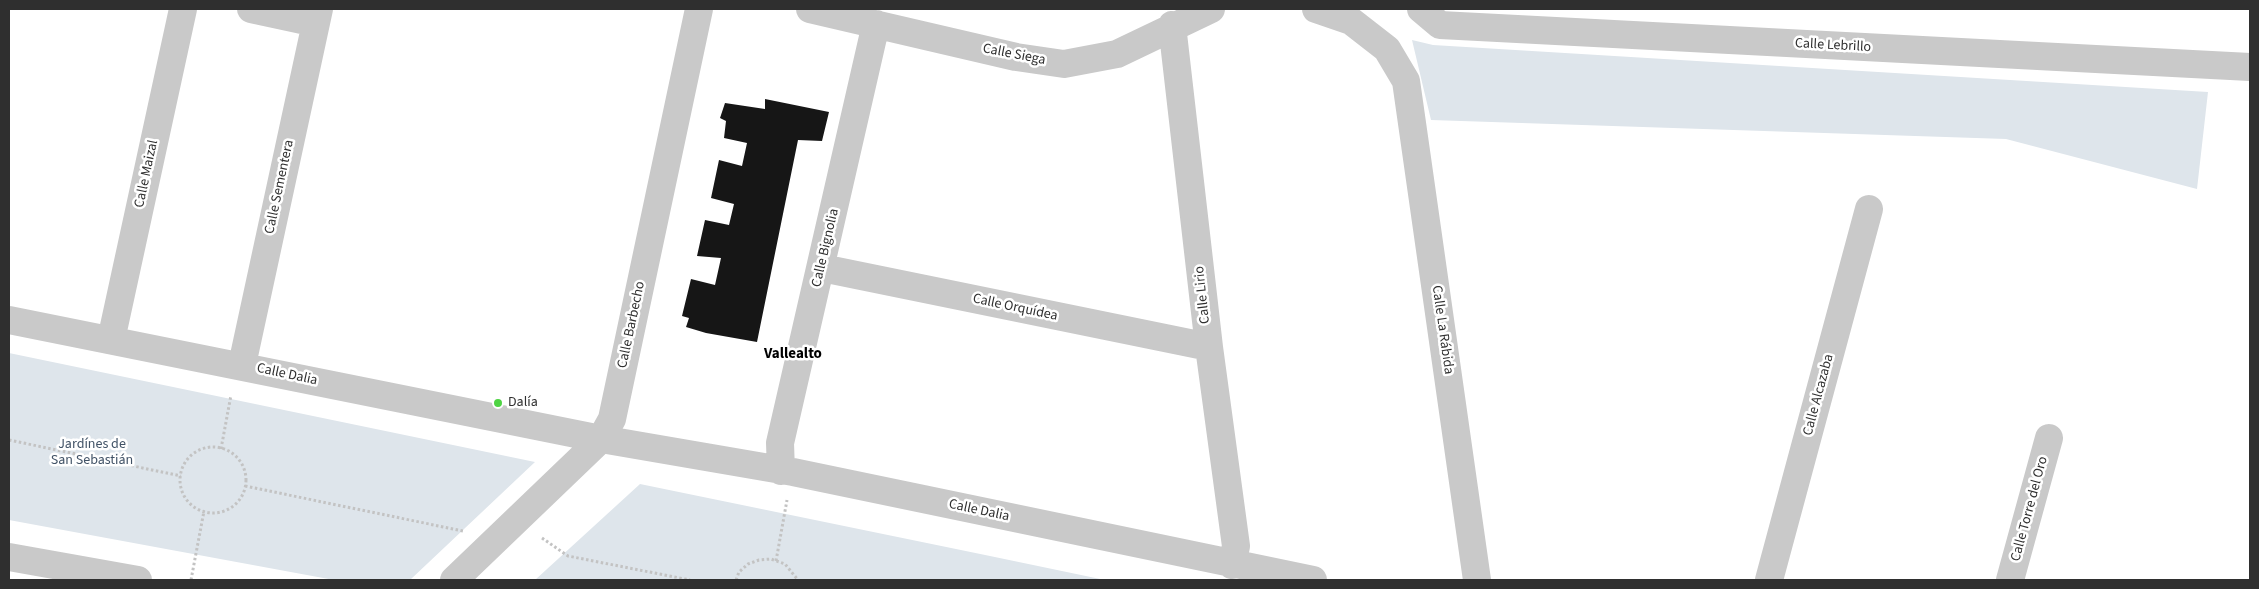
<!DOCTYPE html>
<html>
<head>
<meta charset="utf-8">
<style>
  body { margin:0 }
  #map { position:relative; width:2259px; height:589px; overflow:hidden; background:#fff; font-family:"Source Sans 3",sans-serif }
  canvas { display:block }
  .frame { position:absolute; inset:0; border:10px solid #2f2f2f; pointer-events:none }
</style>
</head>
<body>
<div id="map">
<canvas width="2259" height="589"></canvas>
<div class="frame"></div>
</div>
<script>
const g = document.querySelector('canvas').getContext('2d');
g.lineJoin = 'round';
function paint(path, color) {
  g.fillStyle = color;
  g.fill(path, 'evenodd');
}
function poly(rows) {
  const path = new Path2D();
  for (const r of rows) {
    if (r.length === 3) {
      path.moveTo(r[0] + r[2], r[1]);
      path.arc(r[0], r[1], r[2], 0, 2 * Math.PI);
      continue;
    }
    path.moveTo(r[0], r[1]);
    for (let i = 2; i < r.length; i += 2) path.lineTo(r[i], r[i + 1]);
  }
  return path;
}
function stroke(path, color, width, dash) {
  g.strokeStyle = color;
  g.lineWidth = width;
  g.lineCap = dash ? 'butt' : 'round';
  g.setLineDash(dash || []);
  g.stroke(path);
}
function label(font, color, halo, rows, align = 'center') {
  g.font = font + ' "Source Sans 3",sans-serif';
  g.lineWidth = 5;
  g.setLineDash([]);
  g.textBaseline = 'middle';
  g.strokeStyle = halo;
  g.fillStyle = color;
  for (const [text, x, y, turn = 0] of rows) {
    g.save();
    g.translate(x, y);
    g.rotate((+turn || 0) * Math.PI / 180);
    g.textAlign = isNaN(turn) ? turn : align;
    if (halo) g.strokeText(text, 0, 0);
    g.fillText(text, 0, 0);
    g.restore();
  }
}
paint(poly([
  [1412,40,1433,45,2208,92,2197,189,2006,139,1431,120],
  [9,353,535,462,410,580,334,580,9,520],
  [640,484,990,556,1105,580,535,580]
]), '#dee5eb');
paint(poly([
  [765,99,829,112,822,141,798,140,757,342,706,333,686,327,689,318,682,316,691,279,715,285,721,258,697,256,705,220,729,225,734,204,711,198,719,160,742,166,747,143,724,138,726,121,720,118,725,103,765,109]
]), '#161616');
stroke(poly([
  [9,440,181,476],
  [213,480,33],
  [221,449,231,395],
  [245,486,463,531],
  [542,538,568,556,690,580],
  [776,561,787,500],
  [191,580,204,511],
  [736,580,739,572,748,564,759,560,771,559,785,564,798,580]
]), '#c3c3c3', 3, [2.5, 2.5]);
stroke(poly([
  [251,9,316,23],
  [810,9,1016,57,1064,64,1117,54,1211,9],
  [1316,9,1351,21,1387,49,1406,81,1477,580],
  [1421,9,1440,25,2250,67],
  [1172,25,1209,347,1236,546,1232,565],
  [822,268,1209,347],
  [9,320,601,439,793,472,1313,580],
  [111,340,183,9],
  [242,365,319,9],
  [781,471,780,443,876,24],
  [9,557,138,580],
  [454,580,601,439,612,419,699,9],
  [1769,580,1869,209],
  [2010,580,2049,438]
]), '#c9c9c9', 28);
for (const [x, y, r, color] of [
  [498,403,5,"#4ed443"]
]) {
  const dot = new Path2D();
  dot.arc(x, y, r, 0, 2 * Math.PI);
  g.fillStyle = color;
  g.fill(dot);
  stroke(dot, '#fff', 2);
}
label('14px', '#2f2f2f', '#fff', [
  ["Calle Lebrillo",1833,46,3],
  ["Calle Siega",1014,55,11],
  ["Calle Maizal",147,174,-78],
  ["Calle Sementera",280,187,-78],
  ["Calle Bignolia",826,248,-77],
  ["Calle Lirio",1203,295,-96],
  ["Calle Orquídea",1015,308,12],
  ["Calle Barbecho",632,325,-78],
  ["Calle La Rábida",1442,330,82],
  ["Calle Dalia",287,375,12],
  ["Calle Alcazaba",1819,395,-75],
  ["Calle Torre del Oro",2030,509,-75],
  ["Calle Dalia",979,511,12]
]);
label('14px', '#2f2f2f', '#fff', [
  ["Dalía",508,403]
], 'left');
label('14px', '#415266', '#fff', [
  ["Jardínes de",92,445],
  ["San Sebastián",92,461]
]);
label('bold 15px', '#000', '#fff', [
  ["Vallealto",793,355]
]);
</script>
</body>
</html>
